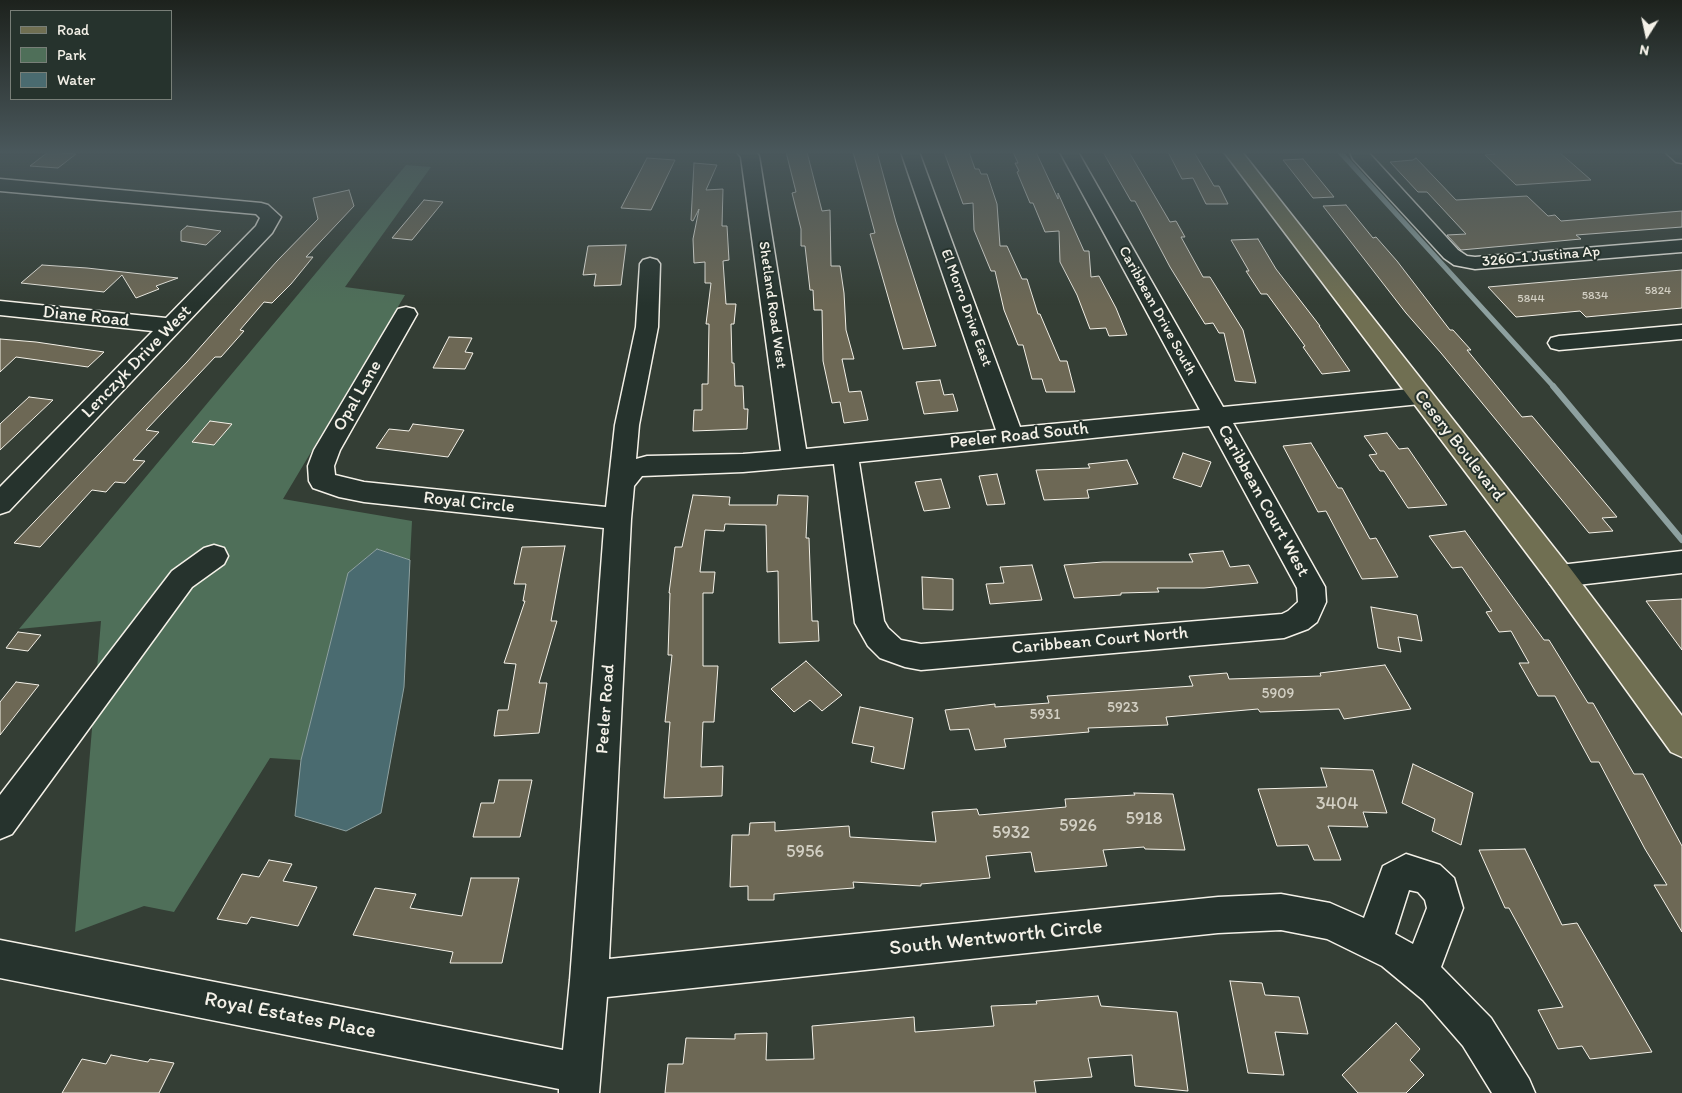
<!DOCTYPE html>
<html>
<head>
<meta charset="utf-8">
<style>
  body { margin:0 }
  #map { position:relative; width:1682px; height:1093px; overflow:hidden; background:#343e35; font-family:Itim,sans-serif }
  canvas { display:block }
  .legend { position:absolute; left:10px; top:10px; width:162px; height:90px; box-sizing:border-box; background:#26332d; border:1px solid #787f78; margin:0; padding:6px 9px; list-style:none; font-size:15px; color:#f4f1e8 }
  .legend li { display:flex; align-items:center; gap:10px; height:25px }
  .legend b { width:25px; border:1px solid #787f78 }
  .north { position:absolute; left:1622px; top:10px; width:50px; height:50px; -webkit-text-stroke:4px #26332d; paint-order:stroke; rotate:190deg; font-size:14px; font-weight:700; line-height:20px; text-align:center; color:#f4f1e8 }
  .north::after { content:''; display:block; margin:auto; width:18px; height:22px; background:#f4f1e8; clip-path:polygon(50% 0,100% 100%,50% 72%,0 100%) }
</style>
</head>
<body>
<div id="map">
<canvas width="1682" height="1093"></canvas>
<ul class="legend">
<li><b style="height:6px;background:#706f52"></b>Road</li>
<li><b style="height:14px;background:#4f6f59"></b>Park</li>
<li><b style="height:14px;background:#4a6b70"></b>Water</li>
</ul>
<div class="north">N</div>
</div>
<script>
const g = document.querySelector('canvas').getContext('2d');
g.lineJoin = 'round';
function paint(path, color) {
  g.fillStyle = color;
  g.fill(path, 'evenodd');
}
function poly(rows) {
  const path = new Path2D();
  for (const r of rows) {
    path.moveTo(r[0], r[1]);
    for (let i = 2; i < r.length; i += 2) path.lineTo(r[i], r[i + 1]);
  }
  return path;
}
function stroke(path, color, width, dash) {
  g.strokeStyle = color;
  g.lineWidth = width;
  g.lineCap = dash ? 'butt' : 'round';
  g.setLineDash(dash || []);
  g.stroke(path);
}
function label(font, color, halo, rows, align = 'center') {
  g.font = font + ' Itim,sans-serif';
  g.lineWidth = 4;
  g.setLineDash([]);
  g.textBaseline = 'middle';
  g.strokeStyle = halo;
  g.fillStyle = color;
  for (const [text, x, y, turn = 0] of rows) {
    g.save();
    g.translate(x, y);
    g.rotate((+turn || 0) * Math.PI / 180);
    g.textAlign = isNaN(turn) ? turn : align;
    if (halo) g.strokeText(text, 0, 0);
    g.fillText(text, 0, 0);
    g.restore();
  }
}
paint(poly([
  [406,165,431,167,345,287,405,295,283,499,412,521,410,560,377,549,348,573,301,760,270,758,174,912,144,906,75,932,101,621,19,629]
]), '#4f6f59');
const water = poly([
  [377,549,410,560,404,687,381,813,346,831,295,816,301,760,348,573,377,549]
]);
paint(water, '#4a6b70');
stroke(water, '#8ea1a0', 1);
stroke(poly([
  [1340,152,1554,387]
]), '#8ea1a0', 5);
stroke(poly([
  [1553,386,1682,540]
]), '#8ea1a0', 6);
const building = poly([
  [48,152,50,152,76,154,58,168,30,166,48,152],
  [786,152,807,152,822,211,830,210,831,266,840,266,844,293,846,330,854,359,842,359,849,392,861,391,868,420,844,423,840,402,832,403,823,361,822,310,814,310,813,290,810,290,805,246,801,246,801,229,792,193,796,192,786,152],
  [853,152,877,152,896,222,936,346,903,349,870,234,875,233,853,152],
  [944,152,969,152,975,169,979,169,981,174,987,174,997,204,1000,246,1007,246,1022,279,1027,279,1038,314,1040,314,1060,361,1067,361,1075,392,1046,392,1042,379,1032,379,1023,345,1018,345,1004,310,995,271,991,271,974,230,973,203,963,204,944,152],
  [1013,152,1036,152,1058,199,1058,193,1084,251,1089,251,1091,277,1099,276,1116,308,1127,335,1109,336,1106,328,1090,329,1077,295,1060,262,1059,231,1045,232,1033,203,1030,203,1017,172,1019,171,1015,163,1018,163,1013,152],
  [1103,152,1129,152,1170,222,1176,221,1185,237,1181,237,1203,277,1210,277,1243,330,1256,383,1235,381,1224,333,1219,333,1213,323,1205,324,1170,267,1135,201,1131,201,1103,152],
  [1168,152,1194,152,1214,186,1219,186,1228,204,1206,204,1193,178,1182,179,1168,152],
  [1493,152,1559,152,1591,180,1516,185,1485,155,1495,154,1493,152],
  [647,158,675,160,651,210,621,208,647,158],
  [1416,158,1456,200,1527,196,1548,216,1555,215,1561,221,1682,211,1682,227,1576,235,1581,239,1461,250,1447,235,1466,234,1427,192,1418,192,1390,162,1413,160,1416,158],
  [1303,159,1334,197,1313,198,1283,160,1303,159],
  [694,163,717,165,706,190,723,189,722,226,727,226,729,260,723,261,726,304,736,304,734,324,731,324,732,363,734,363,735,386,743,386,744,409,748,409,747,429,693,431,694,410,702,410,702,384,708,384,709,324,706,324,711,283,705,283,705,262,694,263,693,239,699,209,693,221,691,220,694,163],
  [349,190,354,206,306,257,313,257,291,284,272,303,264,302,240,330,244,331,221,357,215,357,146,430,159,432,133,460,145,461,125,483,115,482,106,492,92,490,40,547,14,543,187,362,277,261,318,219,313,198,349,190],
  [424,200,443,202,412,240,392,238,424,200],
  [1346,205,1373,238,1376,237,1397,261,1450,330,1453,330,1471,350,1467,350,1522,417,1532,416,1617,517,1602,518,1613,531,1589,533,1441,353,1406,313,1323,206,1346,205],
  [187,226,221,231,206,245,181,241,181,231,187,226],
  [1258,239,1276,269,1320,326,1319,326,1350,371,1322,374,1303,347,1305,346,1267,294,1261,294,1246,271,1249,271,1231,240,1258,239],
  [626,245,621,285,594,286,596,274,583,275,588,246,626,245],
  [42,265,87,268,178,278,156,286,159,289,136,298,122,275,104,292,21,283,42,265],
  [1682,270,1682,308,1586,317,1580,311,1516,317,1488,287,1682,270],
  [449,337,472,338,465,352,473,353,465,369,433,368,449,337],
  [0,339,36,342,104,352,88,367,16,357,0,372,0,339],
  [940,380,944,395,953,394,958,411,924,414,916,382,940,380],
  [29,397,53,400,0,450,0,424,29,397],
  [210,421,232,424,214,445,192,442,210,421],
  [413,424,464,430,448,457,376,448,389,429,409,431,413,424],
  [1387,433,1399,449,1408,448,1447,505,1408,508,1384,471,1380,471,1369,455,1377,454,1364,436,1387,433],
  [1311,443,1338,488,1342,488,1370,539,1376,538,1398,577,1362,579,1326,511,1318,512,1283,446,1311,443],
  [1183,453,1211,462,1201,487,1173,478,1183,453],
  [1127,460,1138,484,1087,490,1089,498,1044,500,1036,470,1090,468,1088,464,1127,460],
  [997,474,1005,504,987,505,979,476,997,474],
  [941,479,950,508,924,511,915,482,941,479],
  [693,495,730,497,729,505,777,505,778,495,808,496,806,538,809,538,812,621,818,621,819,641,779,643,778,571,767,572,766,525,725,524,724,531,705,530,700,572,715,572,713,593,703,593,703,666,718,666,714,722,703,722,701,767,723,766,722,796,664,798,670,722,665,722,672,655,668,655,670,593,669,593,675,547,682,547,693,495],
  [1465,531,1544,640,1549,640,1588,703,1593,703,1634,774,1643,774,1682,846,1682,932,1654,885,1667,885,1645,849,1599,762,1591,762,1555,696,1538,696,1519,663,1529,663,1511,631,1499,632,1486,612,1492,611,1462,567,1452,568,1429,536,1465,531],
  [565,546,551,621,557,621,539,683,547,683,539,733,494,736,498,710,508,710,516,664,504,663,525,601,523,601,526,584,514,584,522,547,565,546],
  [1223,551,1230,567,1249,565,1258,583,1204,588,1157,588,1159,592,1121,593,1121,595,1074,598,1064,565,1103,562,1193,562,1189,554,1223,551],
  [1032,565,1042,600,990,604,986,584,1004,583,1000,567,1032,565],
  [922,577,953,579,953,610,923,609,922,577],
  [1682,599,1682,650,1646,601,1682,599],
  [1371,607,1417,615,1422,641,1398,637,1401,652,1378,648,1371,607],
  [18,632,41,635,28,651,6,648,18,632],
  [806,661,842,695,822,711,810,700,794,712,771,689,806,661],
  [1385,665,1411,709,1344,719,1339,709,1260,712,1258,709,1166,717,1168,725,1088,728,1089,732,1004,739,1006,747,975,750,969,729,950,730,945,710,995,704,995,707,1049,703,1047,696,1193,686,1189,676,1227,673,1229,679,1321,676,1320,673,1385,665],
  [16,682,39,685,0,735,0,702,16,682],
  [860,707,913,718,904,769,871,762,874,747,852,743,860,707],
  [1413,764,1473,793,1461,845,1432,831,1435,819,1402,803,1413,764],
  [1321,768,1373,770,1387,813,1363,812,1368,827,1328,826,1341,860,1314,860,1308,845,1277,846,1258,789,1327,787,1321,768],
  [499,780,532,780,520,837,473,837,481,803,494,803,499,780],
  [1134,793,1173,794,1185,850,1145,849,1144,847,1103,850,1107,866,1035,872,1031,852,986,856,990,878,921,884,921,886,853,882,854,888,774,894,774,900,748,900,748,886,730,887,732,835,749,835,750,823,775,822,775,831,849,826,850,837,936,842,932,812,977,809,979,815,1066,807,1065,799,1135,795,1134,793],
  [1525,849,1562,925,1577,923,1652,1052,1590,1059,1582,1046,1558,1049,1538,1010,1563,1007,1509,908,1505,908,1479,850,1525,849],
  [269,860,292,864,283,881,317,887,298,926,251,917,247,924,217,919,242,874,259,877,269,860],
  [471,878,519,878,502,963,450,963,453,952,353,935,375,888,416,894,410,908,462,916,471,878],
  [1230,981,1262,983,1265,995,1299,997,1308,1034,1275,1032,1284,1075,1248,1073,1230,981],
  [1098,996,1101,1006,1177,1012,1188,1091,1135,1086,1132,1055,1088,1058,1092,1077,1034,1081,1036,1093,665,1093,668,1064,683,1064,686,1038,735,1039,735,1034,767,1033,766,1060,814,1059,812,1026,914,1017,915,1032,994,1026,991,1006,1037,1004,1036,1001,1098,996],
  [1396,1023,1420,1049,1410,1060,1424,1075,1406,1093,1358,1093,1342,1075,1396,1023],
  [111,1055,148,1062,150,1059,174,1063,159,1093,62,1093,82,1059,106,1064,111,1055]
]);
paint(building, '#6d6855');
stroke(building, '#f4f1e8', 1);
const minor = poly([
  [737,152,756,152,759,156,806,449,996,430,901,152,919,152,1020,427,1200,410,1060,152,1078,152,1223,407,1420,388,1428,390,1432,396,1428,402,1420,404,1233,423,1325,587,1326,602,1317,622,1308,629,1284,638,921,670,905,667,880,658,868,646,855,623,834,464,743,472,642,476,634,486,631,519,609,959,1218,897,1281,894,1330,903,1364,918,1383,866,1406,854,1440,865,1454,878,1463,908,1441,967,1491,1018,1529,1079,1535,1093,1492,1093,1463,1046,1423,1000,1382,966,1327,939,1281,930,1218,933,607,997,599,1093,559,1093,559,1089,0,978,0,940,563,1050,570,980,604,528,364,502,339,497,313,488,309,481,308,466,314,450,395,314,398,309,406,307,414,309,417,314,340,450,334,466,335,475,364,482,606,507,615,425,636,327,640,264,643,260,650,258,657,260,660,264,658,327,639,425,636,459,647,456,743,454,781,451,741,157,737,152],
  [1209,426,1297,588,1298,602,1288,611,1282,614,921,644,901,640,888,628,884,621,859,462,1209,426],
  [1409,890,1418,892,1425,900,1427,908,1413,944,1395,934,1409,890],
  [1350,152,1368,152,1458,250,1467,256,1475,257,1682,240,1682,252,1475,269,1454,265,1444,258,1353,159,1350,152],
  [1665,152,1682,152,1682,163,1676,162,1665,152],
  [0,179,261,203,268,205,281,217,272,233,9,511,0,514,0,487,153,331,0,315,0,301,166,318,256,226,260,218,256,214,0,191,0,179],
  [1682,325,1682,339,1559,350,1551,348,1548,343,1551,338,1559,336,1682,325],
  [214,545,224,548,228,556,224,564,192,587,12,834,0,839,0,795,172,571,204,548,214,545],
  [1682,551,1682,573,1560,587,1550,584,1546,576,1550,568,1560,565,1682,551]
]);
const major = poly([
  [1224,152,1242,152,1570,568,1682,716,1682,757,1671,752,1550,584,1224,152]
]);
stroke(minor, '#f4f1e8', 3);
stroke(major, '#f4f1e8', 3);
paint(minor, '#26332d');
paint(major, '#706f52');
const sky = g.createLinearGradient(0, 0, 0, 305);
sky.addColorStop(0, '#1d221d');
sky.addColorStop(0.5, '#4a585c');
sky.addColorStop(1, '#4a585c00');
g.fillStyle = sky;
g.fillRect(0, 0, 1682, 305);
label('12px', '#d2cfc3', null, [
  ["5824",1658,291],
  ["5834",1595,296],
  ["5844",1531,299]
]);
label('15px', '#f4f1e8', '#26332d', [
  ["3260-1 Justina Ap",1541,257,-5],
  ["Shetland Road West",772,305,82],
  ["El Morro Drive East",966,308,70],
  ["Caribbean Drive South",1157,311,61]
]);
label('15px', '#d2cfc3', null, [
  ["5909",1278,694],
  ["5923",1123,708],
  ["5931",1045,715]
]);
label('18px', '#f4f1e8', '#26332d', [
  ["Diane Road",86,317,6],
  ["Lenczyk Drive West",137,362,-46],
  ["Opal Lane",358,396,-60],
  ["Peeler Road South",1019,436,-6],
  ["Cesery Boulevard",1459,446,52],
  ["Caribbean Court West",1263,501,61],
  ["Royal Circle",469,503,6],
  ["Caribbean Court North",1100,641,-5],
  ["Peeler Road",606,709,-86]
]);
label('18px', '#d2cfc3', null, [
  ["3404",1337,804],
  ["5918",1144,819],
  ["5926",1078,826],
  ["5932",1011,833],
  ["5956",805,852]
]);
label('21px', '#f4f1e8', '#26332d', [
  ["South Wentworth Circle",996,938,-6],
  ["Royal Estates Place",290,1016,11]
]);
</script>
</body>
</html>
